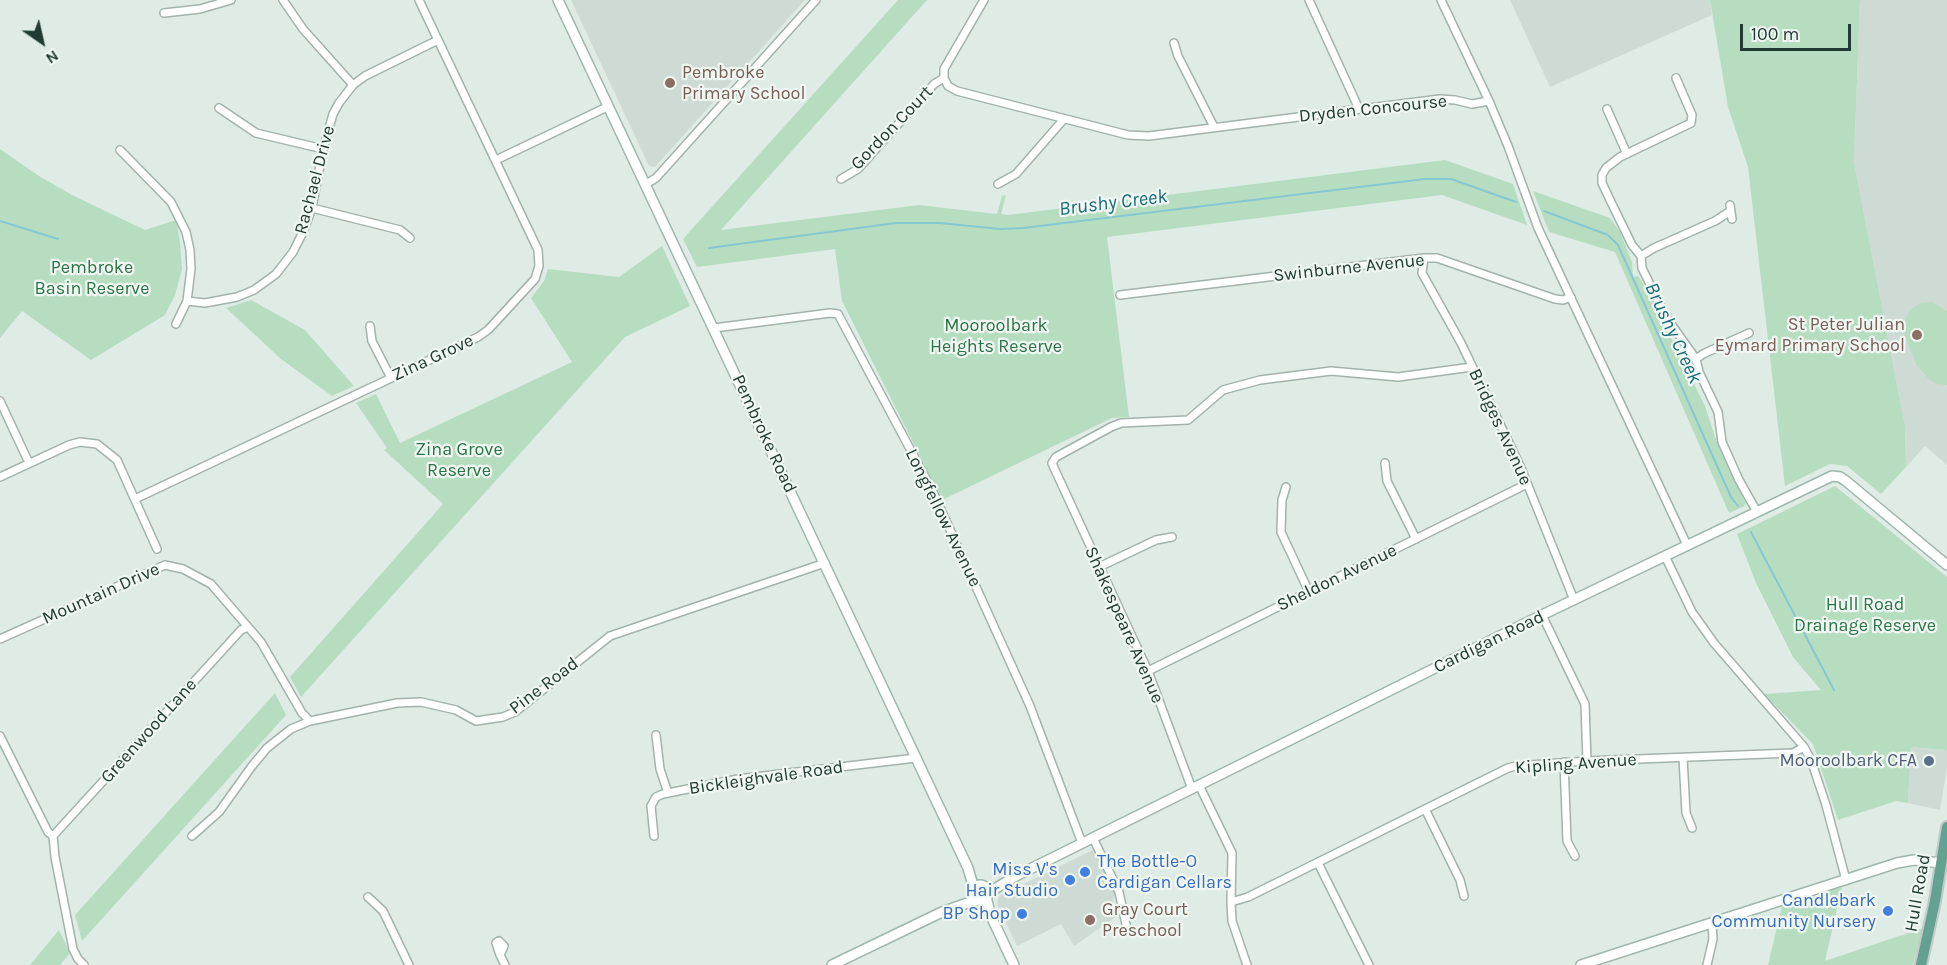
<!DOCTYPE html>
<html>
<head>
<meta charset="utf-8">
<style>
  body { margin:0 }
  #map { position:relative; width:1947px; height:965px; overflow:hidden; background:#dfebe5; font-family:Karla,sans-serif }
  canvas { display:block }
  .north { position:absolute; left:12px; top:12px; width:60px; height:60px; -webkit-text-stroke:4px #f0f7f3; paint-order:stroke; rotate:146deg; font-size:16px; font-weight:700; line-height:24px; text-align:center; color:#203b33 }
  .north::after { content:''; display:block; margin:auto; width:21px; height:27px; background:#203b33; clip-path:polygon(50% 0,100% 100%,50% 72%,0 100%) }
  .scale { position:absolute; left:1740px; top:24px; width:111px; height:27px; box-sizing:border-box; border:3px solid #203b33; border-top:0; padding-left:8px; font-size:18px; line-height:21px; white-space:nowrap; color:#203b33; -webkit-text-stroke:4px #f0f7f3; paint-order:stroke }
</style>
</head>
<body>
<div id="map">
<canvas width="1947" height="965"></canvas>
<div class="north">N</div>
<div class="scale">100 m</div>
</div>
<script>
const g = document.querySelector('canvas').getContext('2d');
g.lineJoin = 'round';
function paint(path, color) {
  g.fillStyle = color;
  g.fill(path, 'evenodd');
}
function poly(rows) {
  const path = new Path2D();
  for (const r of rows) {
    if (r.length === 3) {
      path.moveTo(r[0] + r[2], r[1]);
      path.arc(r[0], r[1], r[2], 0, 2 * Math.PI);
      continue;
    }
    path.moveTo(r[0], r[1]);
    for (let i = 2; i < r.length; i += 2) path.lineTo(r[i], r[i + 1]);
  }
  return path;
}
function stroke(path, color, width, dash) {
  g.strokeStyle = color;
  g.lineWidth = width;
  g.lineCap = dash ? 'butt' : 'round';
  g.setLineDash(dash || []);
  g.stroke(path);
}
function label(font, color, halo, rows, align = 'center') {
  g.font = font + ' Karla,sans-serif';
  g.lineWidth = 4.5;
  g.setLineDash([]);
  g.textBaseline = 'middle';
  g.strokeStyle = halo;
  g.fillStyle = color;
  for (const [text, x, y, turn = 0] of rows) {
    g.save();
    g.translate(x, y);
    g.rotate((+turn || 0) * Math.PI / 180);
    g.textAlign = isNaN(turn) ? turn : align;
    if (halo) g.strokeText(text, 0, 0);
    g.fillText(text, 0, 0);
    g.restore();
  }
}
paint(poly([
  [571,0,805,0,655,167,649,166],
  [1510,0,1710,0,1712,15,1550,87],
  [1860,0,1947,0,1947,465,1925,446,1906,467,1905,426,1854,162],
  [1911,747,1947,750,1947,767,1940,810,1908,803],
  [1093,850,1116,897,1113,898,1116,917,1074,946,1061,924,1017,946,997,904,999,896]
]), '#cedbd4');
paint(poly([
  [898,0,927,0,721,230,919,205,997,214,1002,196,1006,195,1001,214,1008,215,1445,160,1513,184,1527,225,1442,195,1107,237,1129,417,1112,418,942,500,842,301,835,249,697,267,683,239],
  [1710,0,1860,0,1854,162,1905,426,1906,467,1881,494,1847,466,1830,464,1785,486,1748,167,1728,107],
  [0,149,39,176,72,195,145,230,176,220,180,242,182,269,175,295,165,315,91,360,22,311,0,338],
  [1533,191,1610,218,1620,232,1632,262,1633,277,1638,276,1648,291,1705,406,1715,437,1746,504,1743,507,1729,513,1615,252,1549,232],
  [662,246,690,306,625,337,301,697,290,677,443,504,384,450,387,448,356,403,376,394,400,443,572,362,531,298,544,281,548,269,619,277],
  [251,300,305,330,354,386,332,396,281,359,226,308],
  [1932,302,1947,311,1947,385,1937,384,1930,380,1917,366,1905,336,1905,321,1910,310,1920,303],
  [1835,486,1947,577,1947,750,1911,747,1908,803,1896,801,1838,820,1813,744,1764,694,1821,690,1793,657,1756,583,1737,534],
  [275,693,286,715,82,941,75,915],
  [1842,887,1825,961,1923,928,1913,965,1768,965,1782,906],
  [59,930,70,953,60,965,30,965]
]), '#b7ddc1');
stroke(poly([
  [1544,211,1608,235,1618,245,1731,497,1738,506],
  [0,221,58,239],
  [709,248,896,223,940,223,1000,229,1023,228,1425,179,1451,179,1516,202],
  [1751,532,1834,690]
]), '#86c7d1', 2);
const street = poly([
  [283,0,303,29,353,85],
  [984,0,944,69,944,78,948,86,957,91,1128,135,1149,136,1440,99,1455,100,1472,104,1489,101,1508,146,1538,228,1687,545],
  [1309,0,1359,109],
  [1441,0,1489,101],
  [164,13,200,9,231,0],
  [1174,43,1178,56,1214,127],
  [219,108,256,133,323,149],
  [1607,109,1627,154],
  [120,150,171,202,186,232,190,250,191,269,187,301,176,324],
  [496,160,607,107],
  [841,179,858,169,934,84,944,78],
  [646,184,656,178,816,0],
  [998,184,1016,174,1064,119],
  [1730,205,1732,219],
  [312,208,400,230,410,238],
  [1641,256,1632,245,1612,204,1602,183,1602,175,1606,168,1620,157,1691,123,1692,115,1676,78],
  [1424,258,1422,273,1461,343,1521,468,1574,600],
  [1120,295,1424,258,1437,258,1555,299,1563,300,1571,297],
  [187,301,205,303,237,297,254,290,276,274,293,252,303,232,312,208,323,149,333,114,339,103,353,85,365,76,438,40],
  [370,326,372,341,391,378],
  [714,328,830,313,838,314,932,490,1030,706,1082,843],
  [1749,333,1703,354,1696,359,1699,372,1718,412,1722,442,1739,480,1757,512],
  [1696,359,1666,317,1642,268,1641,256,1654,248,1715,221,1729,212],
  [0,401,29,463],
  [1385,463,1387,481,1416,539],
  [0,477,69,445,80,442,97,444,117,460,157,549],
  [1286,487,1282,500,1281,532,1309,592],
  [135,499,478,337,488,330,535,279,539,266,538,250,419,0],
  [1665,556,1692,612,1714,643,1804,747,1811,760,1826,805,1846,880],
  [1099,567,1156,540,1172,537],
  [1542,615,1585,704,1587,761],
  [0,639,165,565,183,569,211,584,248,627,261,642,302,713,310,721],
  [1148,671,1527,484],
  [656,735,660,769,668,793],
  [0,736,48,832,53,836,55,857,73,949,78,959,84,965],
  [1683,758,1686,813,1692,828],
  [1564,762,1567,841,1575,856],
  [1199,785,1232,853,1231,902],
  [1192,789,1148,671,1055,470,1052,463,1056,457,1111,427,1121,423,1188,420,1223,390,1260,380,1331,371,1398,377,1472,367],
  [1425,809,1460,880,1464,896],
  [53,836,241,630,248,627],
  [192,836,219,812,252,766,267,748,291,729,310,721,397,703,421,702,456,710,476,721,503,717,515,712,610,636,825,563],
  [654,836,651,806,656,797,663,794,738,779,916,758],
  [1093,838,1119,892,1127,929],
  [1318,863,1369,965],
  [368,897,383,911,409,965],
  [500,955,504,946,499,941,496,943,500,955,505,965],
  [1247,965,1232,921,1231,902,1248,897,1508,768,1516,766,1587,761,1767,754,1793,753,1804,747],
  [1707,965,1713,939,1712,924]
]);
const secondary = poly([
  [558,0,968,868,974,889],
  [980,893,8],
  [988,893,1016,876,1542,615,1832,476,1840,477,1846,481,1947,565],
  [986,897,991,916,1014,965],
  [832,965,942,912,976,900],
  [1581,965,1897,863,1914,860,1941,863]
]);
const primary = poly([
  [1921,965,1935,901,1947,827]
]);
stroke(street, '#a2b3ac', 10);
stroke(secondary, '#9eb7ad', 12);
stroke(primary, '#c1c8c6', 14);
stroke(street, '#fff', 7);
stroke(secondary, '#fff', 9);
stroke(primary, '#63a190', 10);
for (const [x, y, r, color] of [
  [670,83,6,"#8d6e63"],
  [1917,335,6,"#8d6e63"],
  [1929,761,6,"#5c6f8a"],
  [1085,872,6,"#3f7fe0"],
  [1070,880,6,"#3f7fe0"],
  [1888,911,6,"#3f7fe0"],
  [1022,914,6,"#3f7fe0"],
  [1090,920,6,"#8d6e63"]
]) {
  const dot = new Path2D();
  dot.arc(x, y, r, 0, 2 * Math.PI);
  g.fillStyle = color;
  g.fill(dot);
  stroke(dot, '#f0f7f3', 2);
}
label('18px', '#785e54', '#f0f7f3', [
  ["Pembroke",682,73],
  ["Primary School",682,94],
  ["St Peter Julian",1905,325,"right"],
  ["Eymard Primary School",1905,346,"right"],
  ["Gray Court",1102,910],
  ["Preschool",1102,931]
], 'left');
label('18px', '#203b33', '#f0f7f3', [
  ["Dryden Concourse",1373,109,-6],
  ["Gordon Court",892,128,-46],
  ["Rachael Drive",315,180,-75],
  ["Swinburne Avenue",1349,268,-6],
  ["Zina Grove",433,358,-25],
  ["Bridges Avenue",1500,427,65],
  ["Pembroke Road",764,434,65],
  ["Longfellow Avenue",943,518,64],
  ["Sheldon Avenue",1337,578,-26],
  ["Mountain Drive",101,594,-24],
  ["Shakespeare Avenue",1124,625,66],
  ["Cardigan Road",1489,642,-26],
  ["Pine Road",544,686,-37],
  ["Greenwood Lane",149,731,-48],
  ["Kipling Avenue",1576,764,-4],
  ["Bickleighvale Road",766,778,-8],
  ["Hull Road",1918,893,-80]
]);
label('18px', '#2a7344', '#f0f7f3', [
  ["Pembroke",92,268],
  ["Basin Reserve",92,289],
  ["Mooroolbark",996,326],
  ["Heights Reserve",996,347],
  ["Zina Grove",459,450],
  ["Reserve",459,471],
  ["Hull Road",1865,605],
  ["Drainage Reserve",1865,626]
]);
label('18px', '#4e5e75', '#f0f7f3', [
  ["Mooroolbark CFA",1917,761]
], 'right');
label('18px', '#366cbe', '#f0f7f3', [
  ["The Bottle-O",1097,862,"left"],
  ["Cardigan Cellars",1097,883,"left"],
  ["Miss V's",1058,870],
  ["Hair Studio",1058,891],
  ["Candlebark",1876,901],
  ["Community Nursery",1876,922],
  ["BP Shop",1010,914]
], 'right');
label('italic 20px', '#196a78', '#f0f7f3', [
  ["Brushy Creek",1113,203,-7],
  ["Brushy Creek",1673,333,65]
]);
</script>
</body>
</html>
